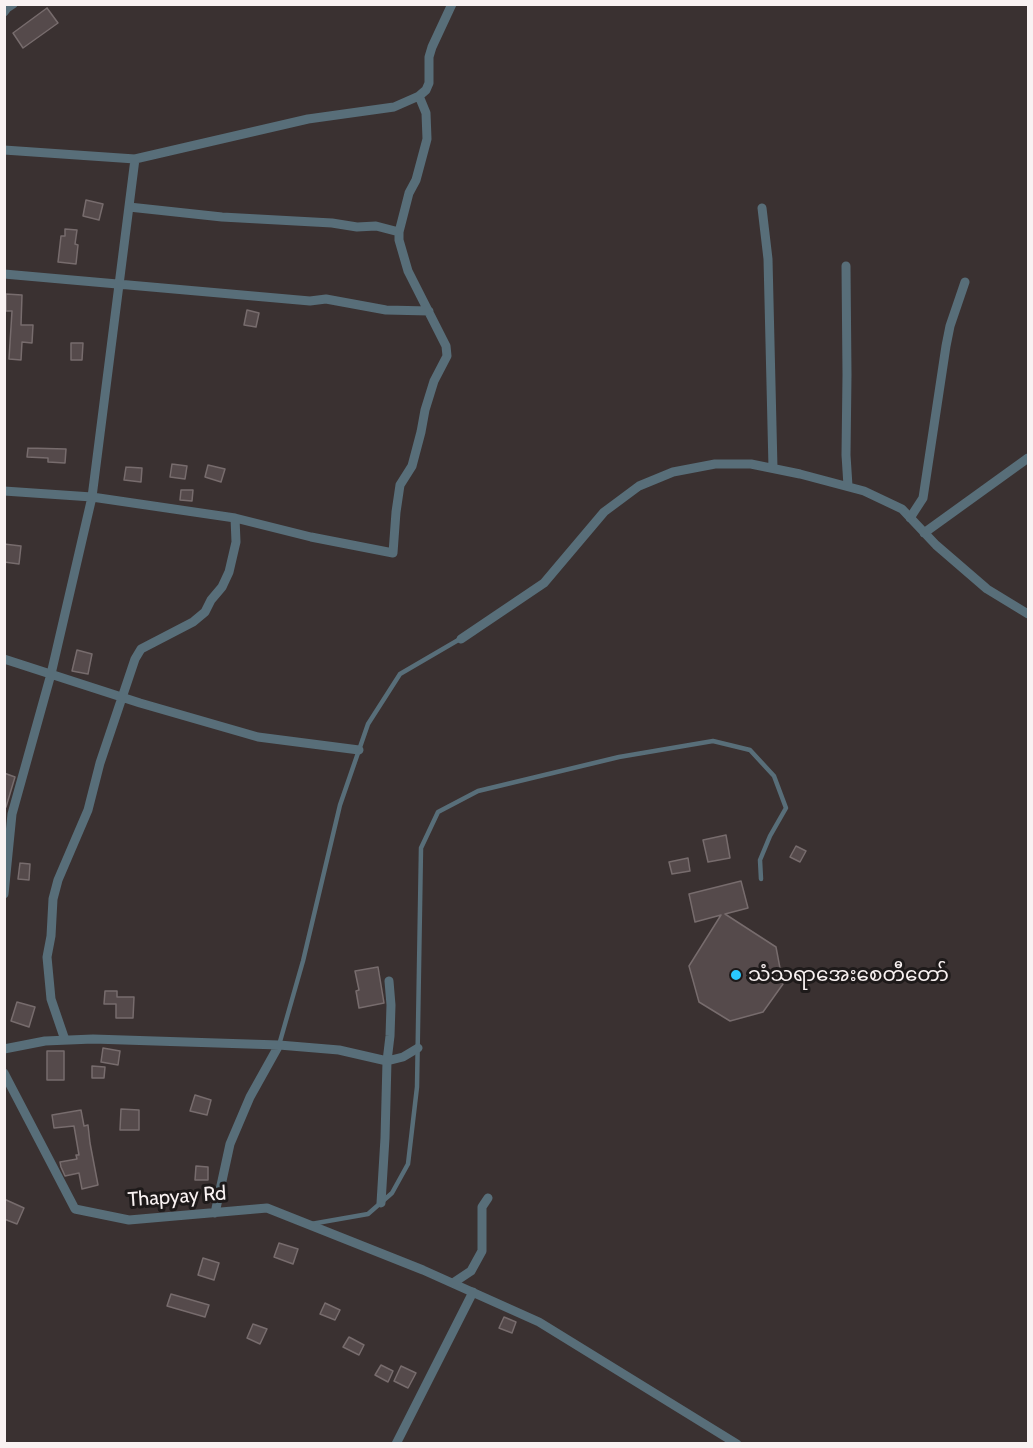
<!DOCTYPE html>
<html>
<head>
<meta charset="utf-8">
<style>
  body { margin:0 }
  #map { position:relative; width:1033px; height:1448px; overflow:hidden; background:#3a3131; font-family:Cabin,sans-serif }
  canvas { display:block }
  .frame { position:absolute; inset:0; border:6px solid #f9f2f2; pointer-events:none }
</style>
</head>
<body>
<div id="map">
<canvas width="1033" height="1448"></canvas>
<div class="frame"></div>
</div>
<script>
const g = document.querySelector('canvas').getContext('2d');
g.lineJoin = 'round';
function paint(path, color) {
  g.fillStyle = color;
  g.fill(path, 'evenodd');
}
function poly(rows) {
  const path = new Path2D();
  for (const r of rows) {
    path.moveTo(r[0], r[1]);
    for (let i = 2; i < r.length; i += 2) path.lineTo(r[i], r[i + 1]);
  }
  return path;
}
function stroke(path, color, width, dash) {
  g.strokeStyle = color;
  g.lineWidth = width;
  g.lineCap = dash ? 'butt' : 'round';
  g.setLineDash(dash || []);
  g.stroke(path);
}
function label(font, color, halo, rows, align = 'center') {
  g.font = font + ' Cabin,"Noto Sans Myanmar",sans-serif';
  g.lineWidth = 6;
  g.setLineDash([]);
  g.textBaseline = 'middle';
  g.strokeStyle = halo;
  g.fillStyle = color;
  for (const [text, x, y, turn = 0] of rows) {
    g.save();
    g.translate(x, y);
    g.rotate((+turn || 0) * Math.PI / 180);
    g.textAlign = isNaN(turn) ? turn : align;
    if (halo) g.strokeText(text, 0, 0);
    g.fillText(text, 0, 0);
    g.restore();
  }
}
const building = poly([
  [47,8,58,23,23,48,13,33,47,8],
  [86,200,103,204,99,220,83,216,86,200],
  [65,229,77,230,75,244,78,245,76,264,58,262,61,236,65,236,65,229],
  [6,294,22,295,21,325,33,325,32,343,22,342,21,360,9,359,12,311,6,311,6,294],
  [247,310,259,313,256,327,244,325,247,310],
  [71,343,83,343,82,360,71,360,71,343],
  [28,448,66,449,65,463,48,462,48,458,27,457,28,448],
  [172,464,187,466,185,479,170,477,172,464],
  [208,465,225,469,221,482,205,477,208,465],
  [126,467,142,468,141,482,124,480,126,467],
  [181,490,193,490,192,501,180,500,181,490],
  [4,544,21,546,19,564,4,562,4,544],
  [77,650,92,654,88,674,72,671,77,650],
  [4,773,15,777,6,807,4,806,4,773],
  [726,835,730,858,708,862,703,840,726,835],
  [796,846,806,851,800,862,790,857,796,846],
  [688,858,690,871,672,874,669,862,688,858],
  [20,863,30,864,29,880,18,879,20,863],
  [741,881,748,908,725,914,776,947,783,984,763,1012,730,1021,699,1002,689,966,721,915,695,922,689,894,741,881],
  [378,967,384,1003,359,1008,356,991,359,990,355,971,378,967],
  [105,991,117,991,117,997,134,997,133,1018,116,1018,116,1004,104,1004,105,991],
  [17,1002,35,1007,29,1027,11,1021,17,1002],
  [103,1048,120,1051,118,1065,101,1062,103,1048],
  [47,1051,64,1051,64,1080,47,1080,47,1051],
  [92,1066,105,1067,104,1078,92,1078,92,1066],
  [195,1095,211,1100,207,1115,190,1111,195,1095],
  [121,1109,139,1110,139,1130,120,1130,121,1109],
  [81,1110,84,1126,88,1125,90,1143,98,1185,82,1189,79,1173,65,1176,61,1167,60,1162,77,1159,76,1155,79,1155,74,1126,54,1128,52,1115,81,1110],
  [196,1166,208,1167,208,1180,195,1180,196,1166],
  [4,1199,24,1208,17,1224,4,1219,4,1199],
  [279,1243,298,1249,293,1264,274,1257,279,1243],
  [203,1258,219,1263,214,1280,198,1275,203,1258],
  [171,1294,209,1305,205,1317,167,1306,171,1294],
  [325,1303,340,1310,335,1320,320,1314,325,1303],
  [504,1317,516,1322,512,1333,499,1328,504,1317],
  [253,1324,267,1329,260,1344,247,1338,253,1324],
  [349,1337,364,1345,359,1355,343,1347,349,1337],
  [381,1365,393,1371,388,1382,375,1375,381,1365],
  [401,1366,416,1373,408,1388,394,1381,401,1366]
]);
paint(building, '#554a4b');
stroke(building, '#776c6d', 1.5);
stroke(poly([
  [279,1045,303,961,340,805,368,724,400,674,460,639],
  [311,1224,368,1214,392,1193,408,1164,417,1087,421,848,438,812,478,791,619,757,713,741,750,750,774,776,786,808,770,836,760,860,761,879]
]), '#586e79', 4.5);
stroke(poly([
  [4,12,7,8,13,4],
  [4,150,135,159,308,119,394,107,419,96,426,90,429,83,429,57,432,47,452,4],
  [129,207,222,217,332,223,357,227,376,226,399,232],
  [762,208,768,259,773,468],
  [846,266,847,375,846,455,848,486],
  [4,274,310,301,326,299,386,310,429,311],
  [4,491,92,497,235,518,311,537,393,553,396,512,400,485,412,466,421,432,425,410,434,381,447,356,446,346,408,271,399,240,399,232,409,193,416,180,427,139,426,113,419,96],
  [910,518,923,498,946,346,950,326,965,282],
  [924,533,1028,458],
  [461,639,544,583,604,512,639,486,673,472,715,464,751,464,800,474,864,491,902,509,936,545,987,589,1028,614],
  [4,659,140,703,258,737,359,750],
  [4,894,12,814,51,674,92,497,135,159],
  [65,1040,51,999,47,957,51,936,53,899,58,880,88,810,100,763,135,659,141,649,193,622,205,612,211,600,222,587,229,572,236,542,235,518],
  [4,1049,45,1041,93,1039,279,1045,339,1050,387,1061,403,1057,418,1048],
  [4,1073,75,1209,129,1220,267,1208,423,1270,539,1322,737,1444],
  [381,1203,385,1138,387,1061,390,1036,391,1005,389,981],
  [215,1213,230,1144,250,1097,279,1045],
  [453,1283,471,1271,482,1251,482,1207,488,1198],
  [396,1444,473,1292]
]), '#586e79', 9);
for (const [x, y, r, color] of [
  [736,975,6,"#29c8ff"]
]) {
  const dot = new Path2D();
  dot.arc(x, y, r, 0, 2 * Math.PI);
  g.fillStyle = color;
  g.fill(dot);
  stroke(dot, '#1e1a1a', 2);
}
label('20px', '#f9f2f2', '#1e1a1a', [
  ["သံသရာအေးစေတီတော်",748,975]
], 'left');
label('20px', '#f9f2f2', '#1e1a1a', [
  ["Thapyay Rd",177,1197,-4]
]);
</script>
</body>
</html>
